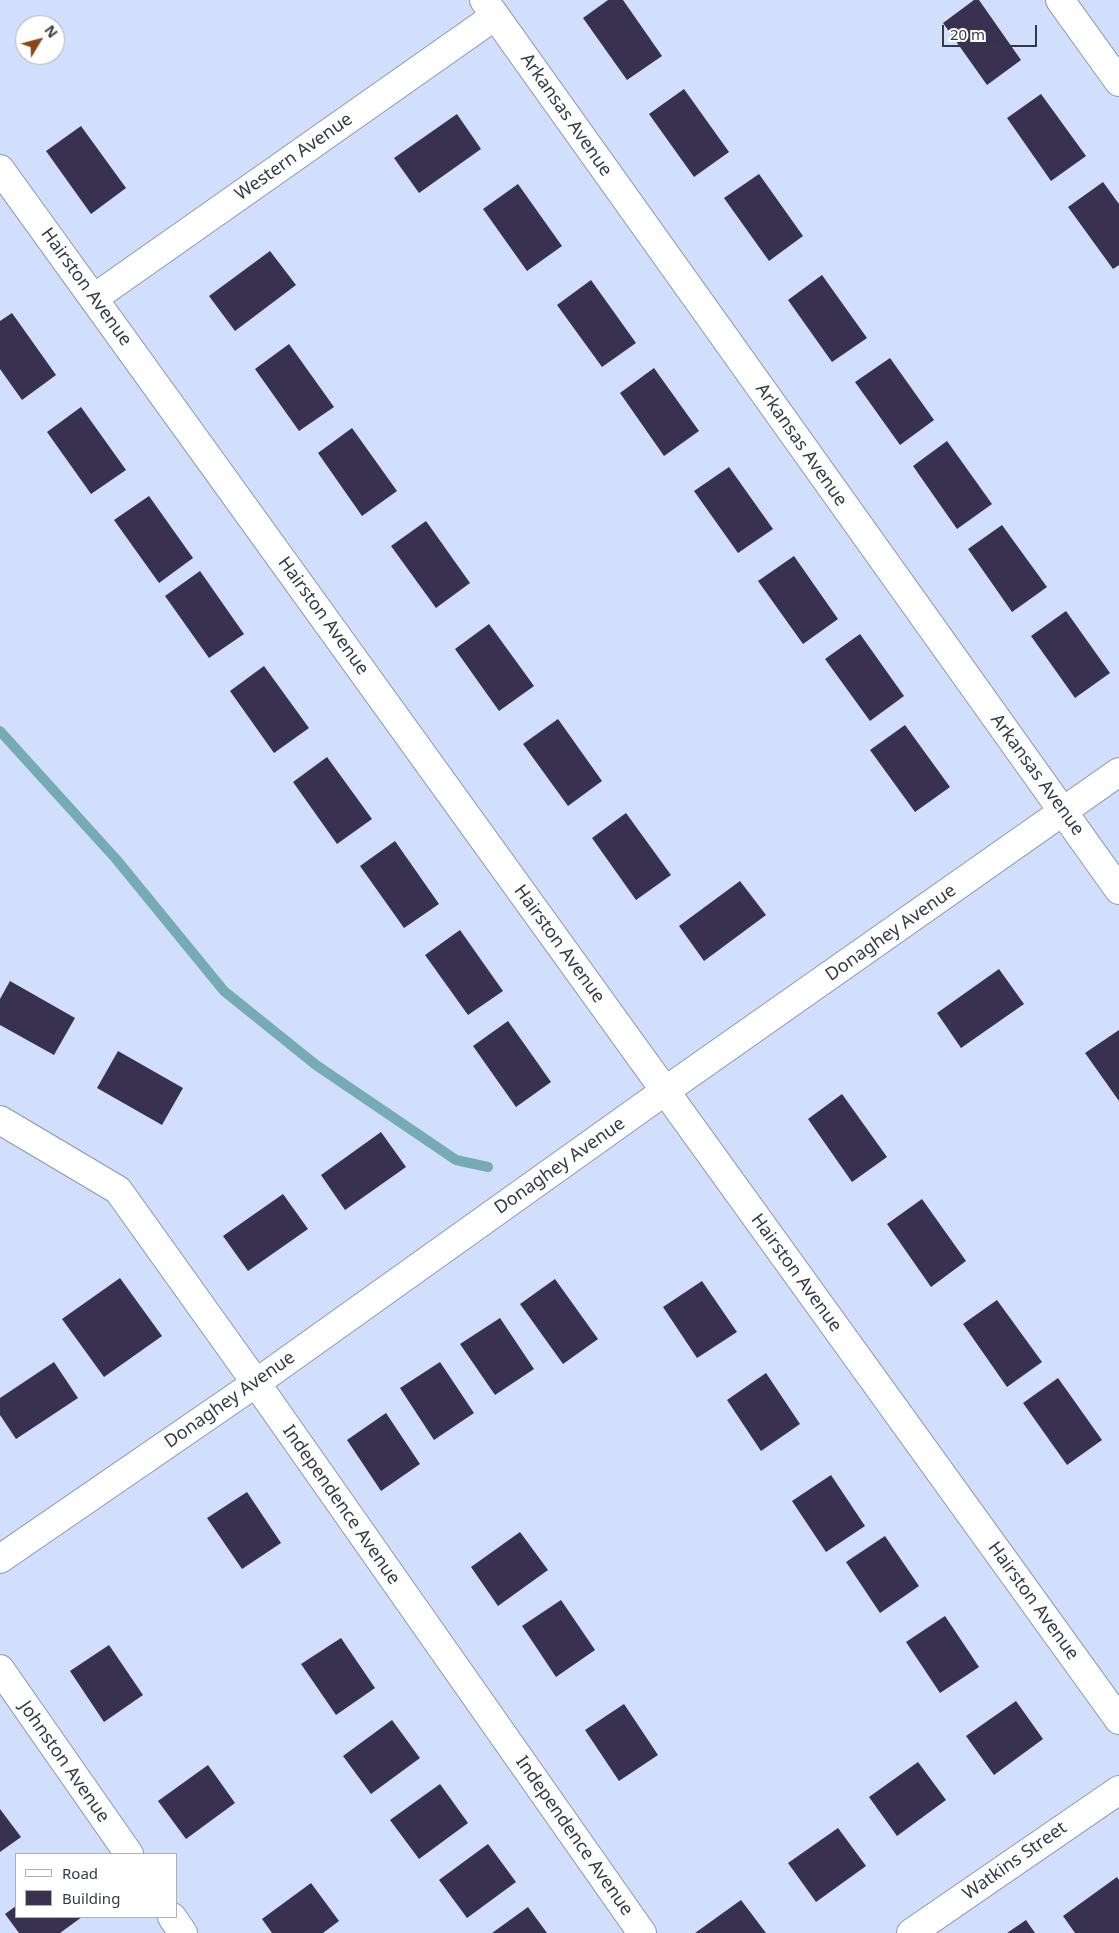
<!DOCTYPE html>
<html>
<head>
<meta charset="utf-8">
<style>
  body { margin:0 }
  #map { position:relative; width:1119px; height:1933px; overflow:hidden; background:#d1dffc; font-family:"Noto Sans",sans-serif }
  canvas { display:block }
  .legend { position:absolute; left:15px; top:1853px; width:162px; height:65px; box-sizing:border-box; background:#fff; border:1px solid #aeb0b5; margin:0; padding:6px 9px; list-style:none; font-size:15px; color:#343945 }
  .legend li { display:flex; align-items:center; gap:10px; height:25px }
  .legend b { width:25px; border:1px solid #aeb0b5 }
  .north { position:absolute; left:15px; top:15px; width:50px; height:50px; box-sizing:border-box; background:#fff; border:1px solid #aeb0b5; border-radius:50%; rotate:53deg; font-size:14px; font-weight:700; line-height:20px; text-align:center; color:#343945 }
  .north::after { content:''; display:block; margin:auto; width:18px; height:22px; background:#8a4619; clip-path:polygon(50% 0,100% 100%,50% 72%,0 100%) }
  .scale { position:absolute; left:942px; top:25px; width:95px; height:22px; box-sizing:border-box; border:2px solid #343945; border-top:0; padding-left:6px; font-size:15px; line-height:18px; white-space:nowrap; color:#343945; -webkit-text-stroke:4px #fff; paint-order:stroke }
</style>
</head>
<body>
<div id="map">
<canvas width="1119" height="1933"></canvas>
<ul class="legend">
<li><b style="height:6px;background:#fff"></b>Road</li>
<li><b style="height:14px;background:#383150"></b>Building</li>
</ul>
<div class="north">N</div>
<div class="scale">20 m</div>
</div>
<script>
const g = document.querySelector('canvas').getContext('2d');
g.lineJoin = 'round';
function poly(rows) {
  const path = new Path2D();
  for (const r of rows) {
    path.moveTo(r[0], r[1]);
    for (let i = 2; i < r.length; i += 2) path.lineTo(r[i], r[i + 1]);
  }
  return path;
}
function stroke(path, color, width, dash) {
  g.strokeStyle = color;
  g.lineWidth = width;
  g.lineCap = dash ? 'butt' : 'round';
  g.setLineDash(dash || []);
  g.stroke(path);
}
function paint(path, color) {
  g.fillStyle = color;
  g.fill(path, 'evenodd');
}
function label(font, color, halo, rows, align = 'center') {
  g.font = font + ' "Noto Sans",sans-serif';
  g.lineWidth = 5;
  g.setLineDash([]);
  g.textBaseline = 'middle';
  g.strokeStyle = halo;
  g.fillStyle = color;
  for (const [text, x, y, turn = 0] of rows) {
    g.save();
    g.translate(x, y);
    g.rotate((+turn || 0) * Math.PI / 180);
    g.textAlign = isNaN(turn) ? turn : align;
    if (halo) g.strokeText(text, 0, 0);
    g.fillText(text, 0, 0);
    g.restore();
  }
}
stroke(poly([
  [0,731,116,859,224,991,316,1065,456,1160,488,1167]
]), '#77abb3', 10);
paint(poly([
  [608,0,623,0,662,56,627,80,583,18],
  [974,0,979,0,1021,60,987,85,943,23],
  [684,89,729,152,694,177,649,114],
  [1041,94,1086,156,1051,181,1007,118],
  [457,114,481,149,419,193,394,158],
  [81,126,126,188,91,214,46,151],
  [759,174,803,236,769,261,724,198],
  [1103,182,1119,204,1119,265,1113,269,1068,207],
  [518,184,562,246,527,271,483,209],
  [270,251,296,285,235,331,209,296],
  [822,275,867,338,832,362,788,300],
  [591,280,636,343,602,367,557,305],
  [12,313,56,375,22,400,0,369,0,321],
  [289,344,334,407,299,431,255,369],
  [890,358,934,420,900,445,855,382],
  [654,368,699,431,664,456,620,393],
  [81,407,126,470,91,494,47,432],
  [352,428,397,491,362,516,318,453],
  [947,441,992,504,957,529,913,466],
  [729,467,773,529,738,553,694,491],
  [149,496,193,558,159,583,114,520],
  [426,521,470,583,436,608,391,546],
  [1002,525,1047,587,1012,612,968,549],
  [794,556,838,619,803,644,758,581],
  [200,571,244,634,209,658,165,596],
  [1066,611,1110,673,1075,698,1031,636],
  [489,624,534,686,499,711,455,649],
  [860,634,904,696,870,721,825,659],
  [264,666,309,728,274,753,230,691],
  [558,719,602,781,568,806,523,744],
  [905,725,950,787,915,812,870,750],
  [327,757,372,819,337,844,293,782],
  [626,813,671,875,636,900,592,838],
  [395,841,439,904,404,928,360,866],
  [740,881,766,915,704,961,679,926],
  [460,930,503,991,468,1015,425,955],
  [999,969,1024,1004,961,1048,937,1013],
  [10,981,75,1018,54,1055,0,1025,0,999],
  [508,1021,551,1082,516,1107,473,1046],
  [1119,1030,1119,1101,1085,1053],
  [118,1051,183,1088,162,1125,97,1088],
  [842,1094,887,1157,852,1182,808,1119],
  [381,1132,406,1167,345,1210,321,1175],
  [283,1194,308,1229,248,1271,223,1236],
  [922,1199,966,1261,931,1287,887,1224],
  [120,1278,162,1336,104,1377,62,1319],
  [555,1279,598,1339,563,1364,520,1304],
  [702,1281,737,1332,697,1358,663,1307],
  [997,1300,1042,1362,1007,1387,963,1324],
  [500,1318,534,1369,495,1395,460,1344],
  [54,1362,78,1398,16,1439,0,1415,0,1398],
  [440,1362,474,1413,434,1440,400,1388],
  [766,1373,800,1424,761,1451,727,1400],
  [1058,1378,1102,1440,1067,1465,1023,1403],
  [386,1413,420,1464,381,1491,347,1440],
  [831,1475,865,1526,826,1552,792,1501],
  [247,1492,281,1543,242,1569,207,1518],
  [520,1532,548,1570,498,1606,471,1567],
  [885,1536,919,1586,880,1613,846,1562],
  [561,1600,595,1650,556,1677,522,1626],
  [945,1616,979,1667,940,1693,906,1642],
  [341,1638,375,1688,336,1715,301,1664],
  [109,1645,143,1695,104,1722,70,1671],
  [1016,1701,1043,1739,994,1775,966,1736],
  [624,1704,658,1755,619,1781,585,1730],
  [392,1720,420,1758,371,1794,343,1756],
  [918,1762,946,1800,897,1836,869,1797],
  [208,1765,235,1803,186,1839,158,1801],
  [440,1784,468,1823,419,1859,390,1820],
  [0,1809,21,1837,0,1852],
  [838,1828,866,1866,816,1902,788,1863],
  [488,1844,516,1882,467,1918,439,1880],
  [1117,1877,1119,1880,1119,1933,1075,1933,1063,1916],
  [311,1883,339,1921,323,1933,272,1933,262,1919],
  [741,1900,766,1933,695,1933],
  [16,1906,16,1917,82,1917,60,1933,19,1933,5,1914],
  [528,1907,547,1933,492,1933],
  [1026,1920,1035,1933,1007,1933]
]), '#383150');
const minor = poly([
  [484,0,1119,890],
  [1060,0,1119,82],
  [0,169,1119,1720],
  [94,298,495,16],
  [0,1120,118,1190,256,1383,642,1933],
  [0,1559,256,1383,665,1091,1119,772],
  [0,1669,129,1854],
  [172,1917,183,1933],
  [911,1933,1119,1790]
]);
stroke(minor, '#8a97b2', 30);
stroke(minor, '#fff', 28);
label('18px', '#343945', '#fff', [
  ["Arkansas Avenue",566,115,55],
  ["Western Avenue",294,157,-35],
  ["Hairston Avenue",86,287,54],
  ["Arkansas Avenue",801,445,55],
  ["Hairston Avenue",323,616,54],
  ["Arkansas Avenue",1037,775,54],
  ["Donaghey Avenue",891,933,-35],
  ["Hairston Avenue",559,944,54],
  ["Donaghey Avenue",560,1166,-35],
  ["Hairston Avenue",796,1273,54],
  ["Donaghey Avenue",230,1400,-35],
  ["Independence Avenue",341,1505,55],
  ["Hairston Avenue",1033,1601,54],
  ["Johnston Avenue",64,1762,55],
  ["Independence Avenue",574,1836,55],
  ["Watkins Street",1015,1861,-35]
]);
</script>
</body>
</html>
